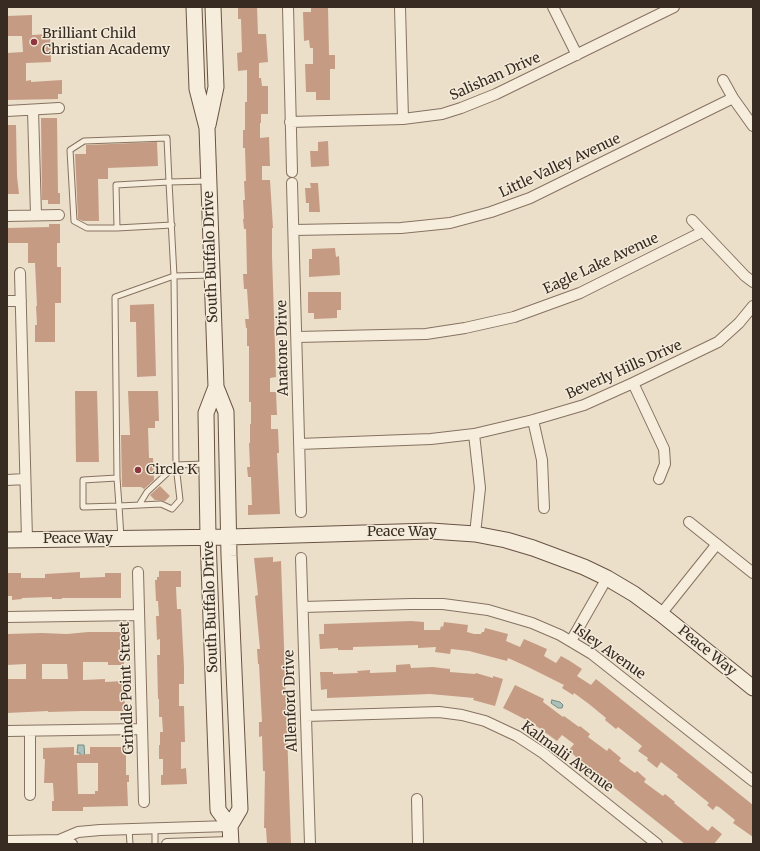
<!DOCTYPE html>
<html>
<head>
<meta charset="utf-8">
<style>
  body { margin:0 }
  #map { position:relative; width:760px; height:851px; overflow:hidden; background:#ebdfca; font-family:Merriweather,serif }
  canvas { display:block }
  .frame { position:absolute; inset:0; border:8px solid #382b22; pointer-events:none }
</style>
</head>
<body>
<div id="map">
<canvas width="760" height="851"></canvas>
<div class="frame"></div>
</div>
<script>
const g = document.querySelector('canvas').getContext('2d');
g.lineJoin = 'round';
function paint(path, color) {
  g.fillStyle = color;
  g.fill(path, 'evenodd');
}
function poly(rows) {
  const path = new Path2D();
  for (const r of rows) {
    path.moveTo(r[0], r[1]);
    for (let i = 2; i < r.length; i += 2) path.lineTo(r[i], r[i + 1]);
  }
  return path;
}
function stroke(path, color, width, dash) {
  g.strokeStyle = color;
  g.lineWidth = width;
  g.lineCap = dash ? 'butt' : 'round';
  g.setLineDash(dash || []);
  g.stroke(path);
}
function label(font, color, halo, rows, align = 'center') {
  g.font = font + ' Merriweather,serif';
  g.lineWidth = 3;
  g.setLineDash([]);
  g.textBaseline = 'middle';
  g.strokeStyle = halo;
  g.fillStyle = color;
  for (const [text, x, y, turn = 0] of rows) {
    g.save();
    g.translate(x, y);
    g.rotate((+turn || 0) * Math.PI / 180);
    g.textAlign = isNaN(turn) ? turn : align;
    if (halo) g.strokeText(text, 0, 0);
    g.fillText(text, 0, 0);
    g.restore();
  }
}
const water = poly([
  [552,700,560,702,563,705,562,708,558,708,551,703,552,700],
  [78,745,84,745,85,760,80,760,80,753,77,753,78,745]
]);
paint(water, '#aac0b8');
stroke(water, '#718e85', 1);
paint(poly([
  [238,7,257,7,258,34,266,34,268,62,259,63,259,78,261,78,262,86,268,86,268,114,261,114,261,123,260,123,260,138,269,137,270,166,262,166,262,180,270,180,273,228,272,228,272,256,276,377,270,378,270,392,276,392,277,415,271,415,271,429,278,429,279,453,277,453,280,514,248,515,248,505,252,505,251,477,248,477,247,467,250,467,249,443,250,443,250,424,251,424,251,402,249,402,249,346,247,346,247,328,246,328,245,319,249,319,247,289,244,289,243,274,247,274,246,229,244,229,243,219,244,219,243,200,245,200,244,181,246,181,245,148,243,148,243,130,245,130,245,102,247,102,247,70,238,71,237,53,242,52,241,19,238,19],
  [311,7,328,7,329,55,335,55,335,69,330,69,330,100,316,100,316,92,306,92,305,64,313,64,313,48,310,48,309,40,304,41,303,12,311,12],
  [32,15,32,35,50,34,51,62,26,63,26,81,31,80,31,82,62,80,62,94,58,94,58,99,7,100,7,53,23,52,22,36,7,36,7,16],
  [41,118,57,118,58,193,60,193,60,204,48,204,48,200,42,200],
  [7,125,16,125,17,176,19,194,7,194],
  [328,141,329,166,311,167,310,151,318,151,318,142],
  [157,142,158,166,108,168,108,179,98,179,99,221,83,221,78,219,75,154,86,154,86,145],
  [310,183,318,183,320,212,309,212,309,203,306,203,305,188,311,188],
  [49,224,60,224,60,243,57,243,57,267,61,267,61,303,55,303,55,342,35,342,35,325,37,325,36,306,37,306,35,263,28,263,28,243,7,243,7,228,49,227],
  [335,248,336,257,339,256,340,275,309,277,309,259,312,259,312,249],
  [308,292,341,292,341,310,337,310,337,318,314,319,314,313,308,313],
  [154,304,156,376,137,377,136,322,130,322,130,305],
  [75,391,97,391,99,462,76,462],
  [128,391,158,391,159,421,155,421,155,428,148,428,149,458,153,458,154,480,144,489,141,487,122,487,121,435,130,435],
  [160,486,170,496,165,501,155,500,150,495],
  [273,557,273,562,281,561,291,844,267,844,266,828,264,828,265,771,263,771,262,736,259,737,259,722,262,722,259,664,258,664,257,649,260,649,255,596,258,595,254,558],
  [159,571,181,571,181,587,176,587,177,609,181,609,184,667,184,684,179,684,179,706,184,706,185,742,181,742,181,769,186,768,187,784,161,785,161,775,163,775,163,759,159,759,159,745,160,745,160,732,163,732,162,717,159,717,159,699,158,699,157,655,160,655,160,639,157,640,156,616,159,616,158,601,156,601,155,580,157,580,157,577,159,577],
  [80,572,80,578,105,577,105,573,121,573,121,598,62,598,62,599,52,599,52,597,22,598,22,599,12,600,12,596,7,596,7,573,21,573,21,578,45,578,45,574],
  [411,621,424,622,424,630,440,630,441,626,443,627,444,622,468,625,467,632,474,634,481,634,482,632,484,632,485,628,508,634,506,641,520,647,524,639,547,649,544,656,556,663,561,656,570,661,582,669,577,676,591,685,596,679,753,805,753,837,733,823,735,820,719,807,716,806,713,810,707,805,709,803,677,777,678,775,661,762,657,768,647,760,648,758,638,751,642,746,618,727,616,729,605,720,606,718,589,704,574,693,573,695,562,688,564,685,528,667,508,658,507,661,469,651,451,649,450,654,435,652,436,647,418,648,418,645,353,647,353,650,338,650,338,648,320,649,319,634,324,634,324,624],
  [88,632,123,632,124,665,108,665,108,662,83,662,83,680,105,679,105,682,124,681,125,711,83,711,48,712,48,711,7,713,7,679,26,679,26,664,7,665,7,634,41,633,67,634],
  [42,664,67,664,68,679,42,679],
  [410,664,411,668,433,667,450,669,450,672,475,674,476,673,493,678,493,676,503,679,495,706,473,700,474,698,430,694,327,698,327,689,321,690,320,672,333,672,333,674,358,673,357,671,370,670,370,673,396,672,396,665],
  [515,685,544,699,543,702,563,717,564,716,579,727,580,726,590,734,588,737,607,751,609,748,621,758,619,761,635,773,637,771,646,779,644,782,663,796,665,794,675,802,674,803,708,831,712,826,722,834,714,844,685,844,578,759,569,750,574,744,562,735,557,741,532,723,503,708],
  [74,747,74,755,90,754,90,747,126,747,126,775,129,775,129,782,127,782,128,806,83,807,83,811,52,811,52,801,54,801,53,783,44,783,45,759,43,759,43,748],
  [77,763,98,763,98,791,95,791,95,794,78,794]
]), '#c69b84');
const lane = poly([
  [117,228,87,228,74,221,70,150,84,141,167,138,169,182,116,185,117,228,172,225],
  [204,464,176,465,174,276,211,275],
  [117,478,119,506,161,504,172,509,180,500,176,465],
  [139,505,147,492,176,465],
  [121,538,119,506,83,507,83,480,117,478,115,297,174,276,169,182,208,181],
  [155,828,155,844],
  [129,829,130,844]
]);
const street = poly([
  [288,7,292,172],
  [400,7,403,119],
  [553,7,577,55],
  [723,80,733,98,753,126],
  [33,110,36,215],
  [7,111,59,108],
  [290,122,403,119,442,114,461,108,496,94,674,7],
  [292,183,301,512],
  [7,216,59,215],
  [692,220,745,276,753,282],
  [294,230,401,228,450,223,491,212,530,198,733,98],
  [20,273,27,539],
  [7,301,21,301],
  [297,337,426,334,465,328,514,317,580,293,702,232],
  [633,383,664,449,665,464,659,479],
  [533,420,542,460,544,508],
  [474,434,480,488,475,534],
  [299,444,431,439,474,434,533,420,584,405,633,383,718,342,739,323,753,306],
  [7,480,25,479],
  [689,522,753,573],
  [301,558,310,844],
  [138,572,144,802],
  [303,607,411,604,443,604,488,610,532,623,560,635,592,654,753,781],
  [661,614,717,544],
  [7,617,139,615],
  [571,641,607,578],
  [306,716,439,712,462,715,485,721,517,736,543,753,657,844],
  [7,731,142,729],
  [30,731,30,795],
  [417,799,418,844],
  [59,840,78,832,100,830,230,826],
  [7,841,59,840,72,844],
  [167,844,231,842]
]);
const secondary = poly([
  [194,7,197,89,207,128,216,387,226,412,229,556,240,809,230,826],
  [208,125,216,87,213,7],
  [216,387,206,413,208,537,218,810,230,826,231,844],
  [7,540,229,537,431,531,475,534,506,540,533,548,584,567,607,578,634,594,661,614,753,688]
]);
stroke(lane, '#867260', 7);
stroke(street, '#867260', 12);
stroke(secondary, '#685343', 17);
stroke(lane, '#f6eddd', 5);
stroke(street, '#f6eddd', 10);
stroke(secondary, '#f6eddd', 15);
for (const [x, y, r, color] of [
  [34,42,4,"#90353c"],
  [138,470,4,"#90353c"]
]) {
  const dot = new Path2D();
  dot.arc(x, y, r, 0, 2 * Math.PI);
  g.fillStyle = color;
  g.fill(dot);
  stroke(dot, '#f3ead9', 1.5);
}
label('14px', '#382b22', '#f3ead9', [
  ["Brilliant Child",42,34],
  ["Christian Academy",42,50],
  ["Circle K",146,470]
], 'left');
label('14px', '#382b22', '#f3ead9', [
  ["Salishan Drive",495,77,-24],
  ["Little Valley Avenue",560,166,-25],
  ["South Buffalo Drive",211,257,-92],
  ["Eagle Lake Avenue",601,264,-25],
  ["Anatone Drive",283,348,-91],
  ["Beverly Hills Drive",624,370,-24],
  ["Peace Way",402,532],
  ["Peace Way",78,539],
  ["South Buffalo Drive",211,607,-92],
  ["Peace Way",707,651,39],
  ["Isley Avenue",609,652,35],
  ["Grindle Point Street",127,688,-92],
  ["Allenford Drive",291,701,-92],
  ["Kalmalii Avenue",567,757,36]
]);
</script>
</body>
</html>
